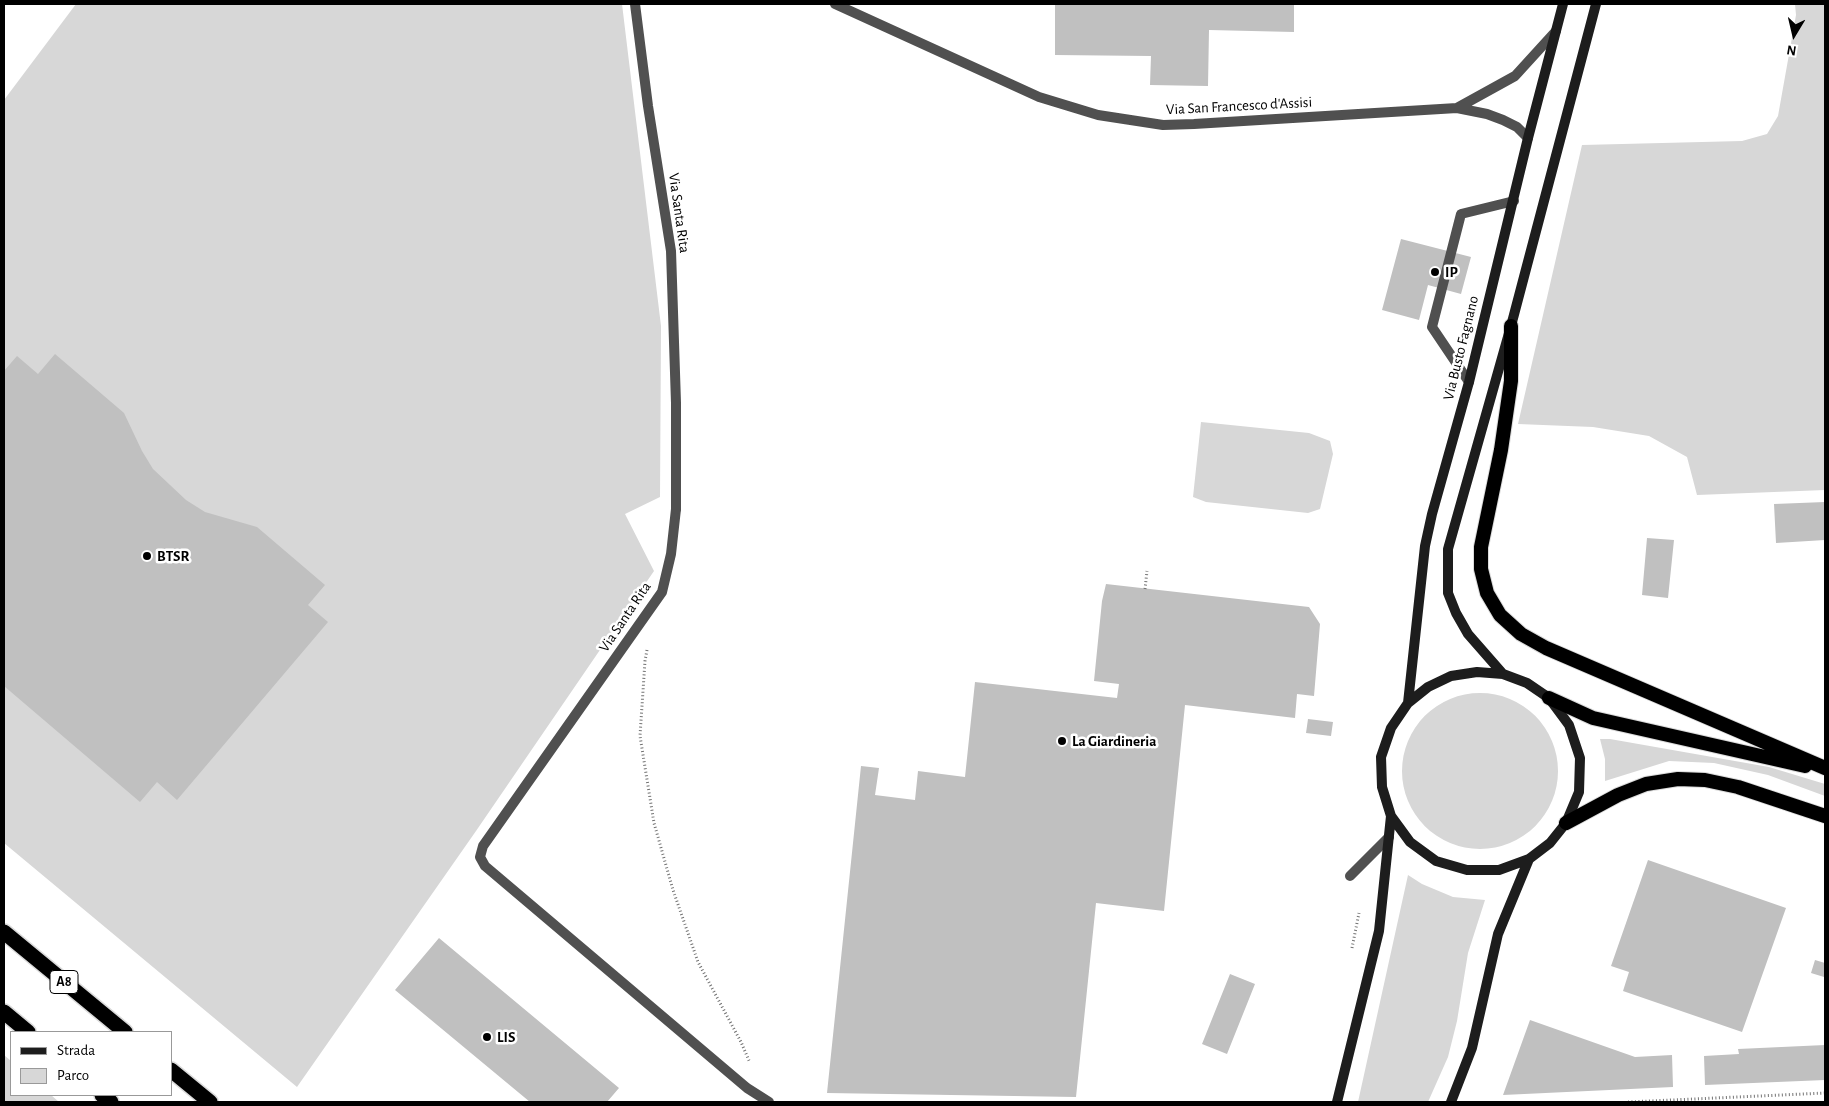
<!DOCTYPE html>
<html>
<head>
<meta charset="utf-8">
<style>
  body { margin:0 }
  #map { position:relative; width:1829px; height:1106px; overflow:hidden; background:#fff; font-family:"Alegreya Sans",sans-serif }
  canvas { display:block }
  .frame { position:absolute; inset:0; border:5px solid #000; pointer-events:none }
  .legend { position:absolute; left:10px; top:1031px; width:162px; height:65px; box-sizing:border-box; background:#fff; border:1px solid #999; margin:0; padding:6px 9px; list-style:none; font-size:15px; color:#000 }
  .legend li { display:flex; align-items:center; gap:10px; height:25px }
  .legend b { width:25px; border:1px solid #999 }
  .north { position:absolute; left:1769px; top:10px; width:50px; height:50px; -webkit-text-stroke:4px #fff; paint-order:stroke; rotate:189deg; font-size:14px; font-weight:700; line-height:20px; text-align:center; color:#000 }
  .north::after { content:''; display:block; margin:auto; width:18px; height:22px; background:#000; clip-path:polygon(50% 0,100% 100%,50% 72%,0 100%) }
</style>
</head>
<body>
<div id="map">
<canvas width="1829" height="1106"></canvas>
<div class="frame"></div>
<ul class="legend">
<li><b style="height:6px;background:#1d1d1d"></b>Strada</li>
<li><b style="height:14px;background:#d7d7d7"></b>Parco</li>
</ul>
<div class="north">N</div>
</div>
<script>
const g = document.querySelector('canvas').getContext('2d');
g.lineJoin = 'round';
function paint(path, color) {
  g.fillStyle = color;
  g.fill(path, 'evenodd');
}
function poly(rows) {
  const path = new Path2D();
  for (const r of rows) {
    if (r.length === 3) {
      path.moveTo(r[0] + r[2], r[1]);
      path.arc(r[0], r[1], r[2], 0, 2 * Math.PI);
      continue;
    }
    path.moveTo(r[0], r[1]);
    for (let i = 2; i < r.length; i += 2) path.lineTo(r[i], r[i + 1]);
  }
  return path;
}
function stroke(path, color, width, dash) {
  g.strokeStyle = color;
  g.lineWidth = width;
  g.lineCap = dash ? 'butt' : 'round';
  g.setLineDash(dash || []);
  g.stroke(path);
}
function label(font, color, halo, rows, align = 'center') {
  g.font = font + ' "Alegreya Sans",sans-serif';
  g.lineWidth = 5;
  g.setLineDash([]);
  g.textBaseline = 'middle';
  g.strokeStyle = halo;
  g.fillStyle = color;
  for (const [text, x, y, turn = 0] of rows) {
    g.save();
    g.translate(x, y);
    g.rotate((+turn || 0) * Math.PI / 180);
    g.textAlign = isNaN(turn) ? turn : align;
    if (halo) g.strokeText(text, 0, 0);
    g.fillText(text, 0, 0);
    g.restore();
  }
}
paint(poly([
  [76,4,622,4,661,326,660,497,625,514,654,571,476,831,297,1087,4,843,4,100],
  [1795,4,1825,4,1825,490,1697,495,1687,457,1649,436,1593,427,1518,424,1582,145,1742,141,1767,134,1778,116,1796,15],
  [1201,422,1309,433,1330,441,1333,454,1320,509,1308,513,1206,502,1193,497],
  [1480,771,78],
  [1600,739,1610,739,1769,767,1825,784,1825,796,1768,775,1714,763,1669,761,1605,781,1605,759],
  [1408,875,1422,884,1453,897,1485,900,1468,953,1457,1021,1448,1057,1428,1102,1358,1102],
  [4,1055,11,1061,11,1095,51,1095,59,1102,4,1102]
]), '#d7d7d7');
paint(poly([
  [1055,4,1294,4,1294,32,1209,30,1208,86,1150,85,1151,56,1055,55],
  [1401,239,1471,257,1461,294,1428,285,1419,320,1382,310],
  [55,354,124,413,142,451,153,469,186,500,205,512,257,527,325,585,308,605,328,622,177,800,157,782,140,802,4,686,4,371,17,356,38,374],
  [1825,502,1825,540,1776,543,1774,504],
  [1647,538,1674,540,1668,598,1642,595],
  [1106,584,1309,607,1320,624,1314,696,1297,694,1295,718,1185,705,1164,911,1096,903,1076,1097,827,1093,861,766,879,768,875,795,915,800,918,771,965,777,975,682,1117,698,1119,684,1094,681,1102,601],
  [1308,719,1333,722,1331,736,1306,733],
  [1648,860,1786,908,1742,1032,1623,991,1629,972,1611,966],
  [439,938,619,1088,607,1102,530,1102,395,990],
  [1815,960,1825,963,1824,977,1811,973],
  [1230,974,1255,984,1227,1054,1202,1044],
  [1530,1020,1635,1057,1672,1055,1673,1087,1503,1095],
  [1825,1045,1825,1080,1705,1085,1704,1056,1739,1054,1738,1049]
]), '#c0c0c0');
const trunk = poly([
  [1511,326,1511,381,1501,450,1481,547,1481,569,1487,593,1500,615,1521,634,1546,648,1825,768],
  [1549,698,1593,718,1805,766],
  [1566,823,1618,795,1646,784,1678,779,1705,780,1738,787,1825,816]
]);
const motorway = poly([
  [4,932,125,1032],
  [4,1012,28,1032],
  [171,1070,210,1102],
  [102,1095,111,1102]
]);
stroke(trunk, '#dbdbdb', 16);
stroke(motorway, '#dbdbdb', 18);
stroke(poly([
  [1145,589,1147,571],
  [647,650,645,661,640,736,654,823,673,890,698,962,741,1042,750,1063],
  [1352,948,1359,913],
  [1628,1102,1825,1093]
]), '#727272', 3, [1, 2.5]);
stroke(poly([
  [1469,382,1432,327,1461,214,1514,201],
  [676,509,671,554,662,592,483,846,480,857,485,866,747,1088,769,1102],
  [1350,876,1389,837]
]), '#505050', 10);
stroke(poly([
  [635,4,648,106,671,251,676,403,676,509],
  [835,4,1039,97,1098,115,1163,125,1194,124,1457,108,1487,114,1503,120,1517,127,1528,138],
  [1457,108,1515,76,1556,31]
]), '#505050', 10);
stroke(poly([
  [1503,674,1468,634,1456,613,1448,593,1448,549,1511,326,1596,4],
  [1408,703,1425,546,1432,514,1469,382,1528,138,1563,4],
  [1337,1102,1379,931,1391,816],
  [1451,1102,1472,1048,1498,934,1529,859,1550,843,1566,823,1579,792,1580,758,1569,725,1549,698,1527,683,1503,674,1477,672,1451,676,1428,687,1408,703,1391,728,1381,757,1382,787,1391,816,1410,842,1436,861,1467,870,1499,870,1529,859]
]), '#1d1d1d', 10);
stroke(trunk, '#000', 14);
stroke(motorway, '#000', 15);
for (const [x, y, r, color] of [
  [1435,272,5,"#000"],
  [147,556,5,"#000"],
  [1062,741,5,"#000"],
  [487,1037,5,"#000"]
]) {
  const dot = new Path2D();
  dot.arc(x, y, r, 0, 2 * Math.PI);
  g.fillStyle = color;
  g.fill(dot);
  stroke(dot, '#fff', 2);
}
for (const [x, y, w] of [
  [64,982,28]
]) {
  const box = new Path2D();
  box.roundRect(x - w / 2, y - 11.5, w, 23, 4);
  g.fillStyle = '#fff';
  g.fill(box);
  stroke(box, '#000', 1);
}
label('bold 14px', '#000', null, [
  ["A8",64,982]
]);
label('15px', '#000', '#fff', [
  ["Via San Francesco d'Assisi",1239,106,-3],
  ["Via Santa Rita",679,213,82],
  ["Via Busto Fagnano",1461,348,-76],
  ["Via Santa Rita",625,617,-56]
]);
label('bold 15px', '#000', '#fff', [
  ["IP",1445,272],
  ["BTSR",157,556],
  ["La Giardineria",1072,741],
  ["LIS",497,1037]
], 'left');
</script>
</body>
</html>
